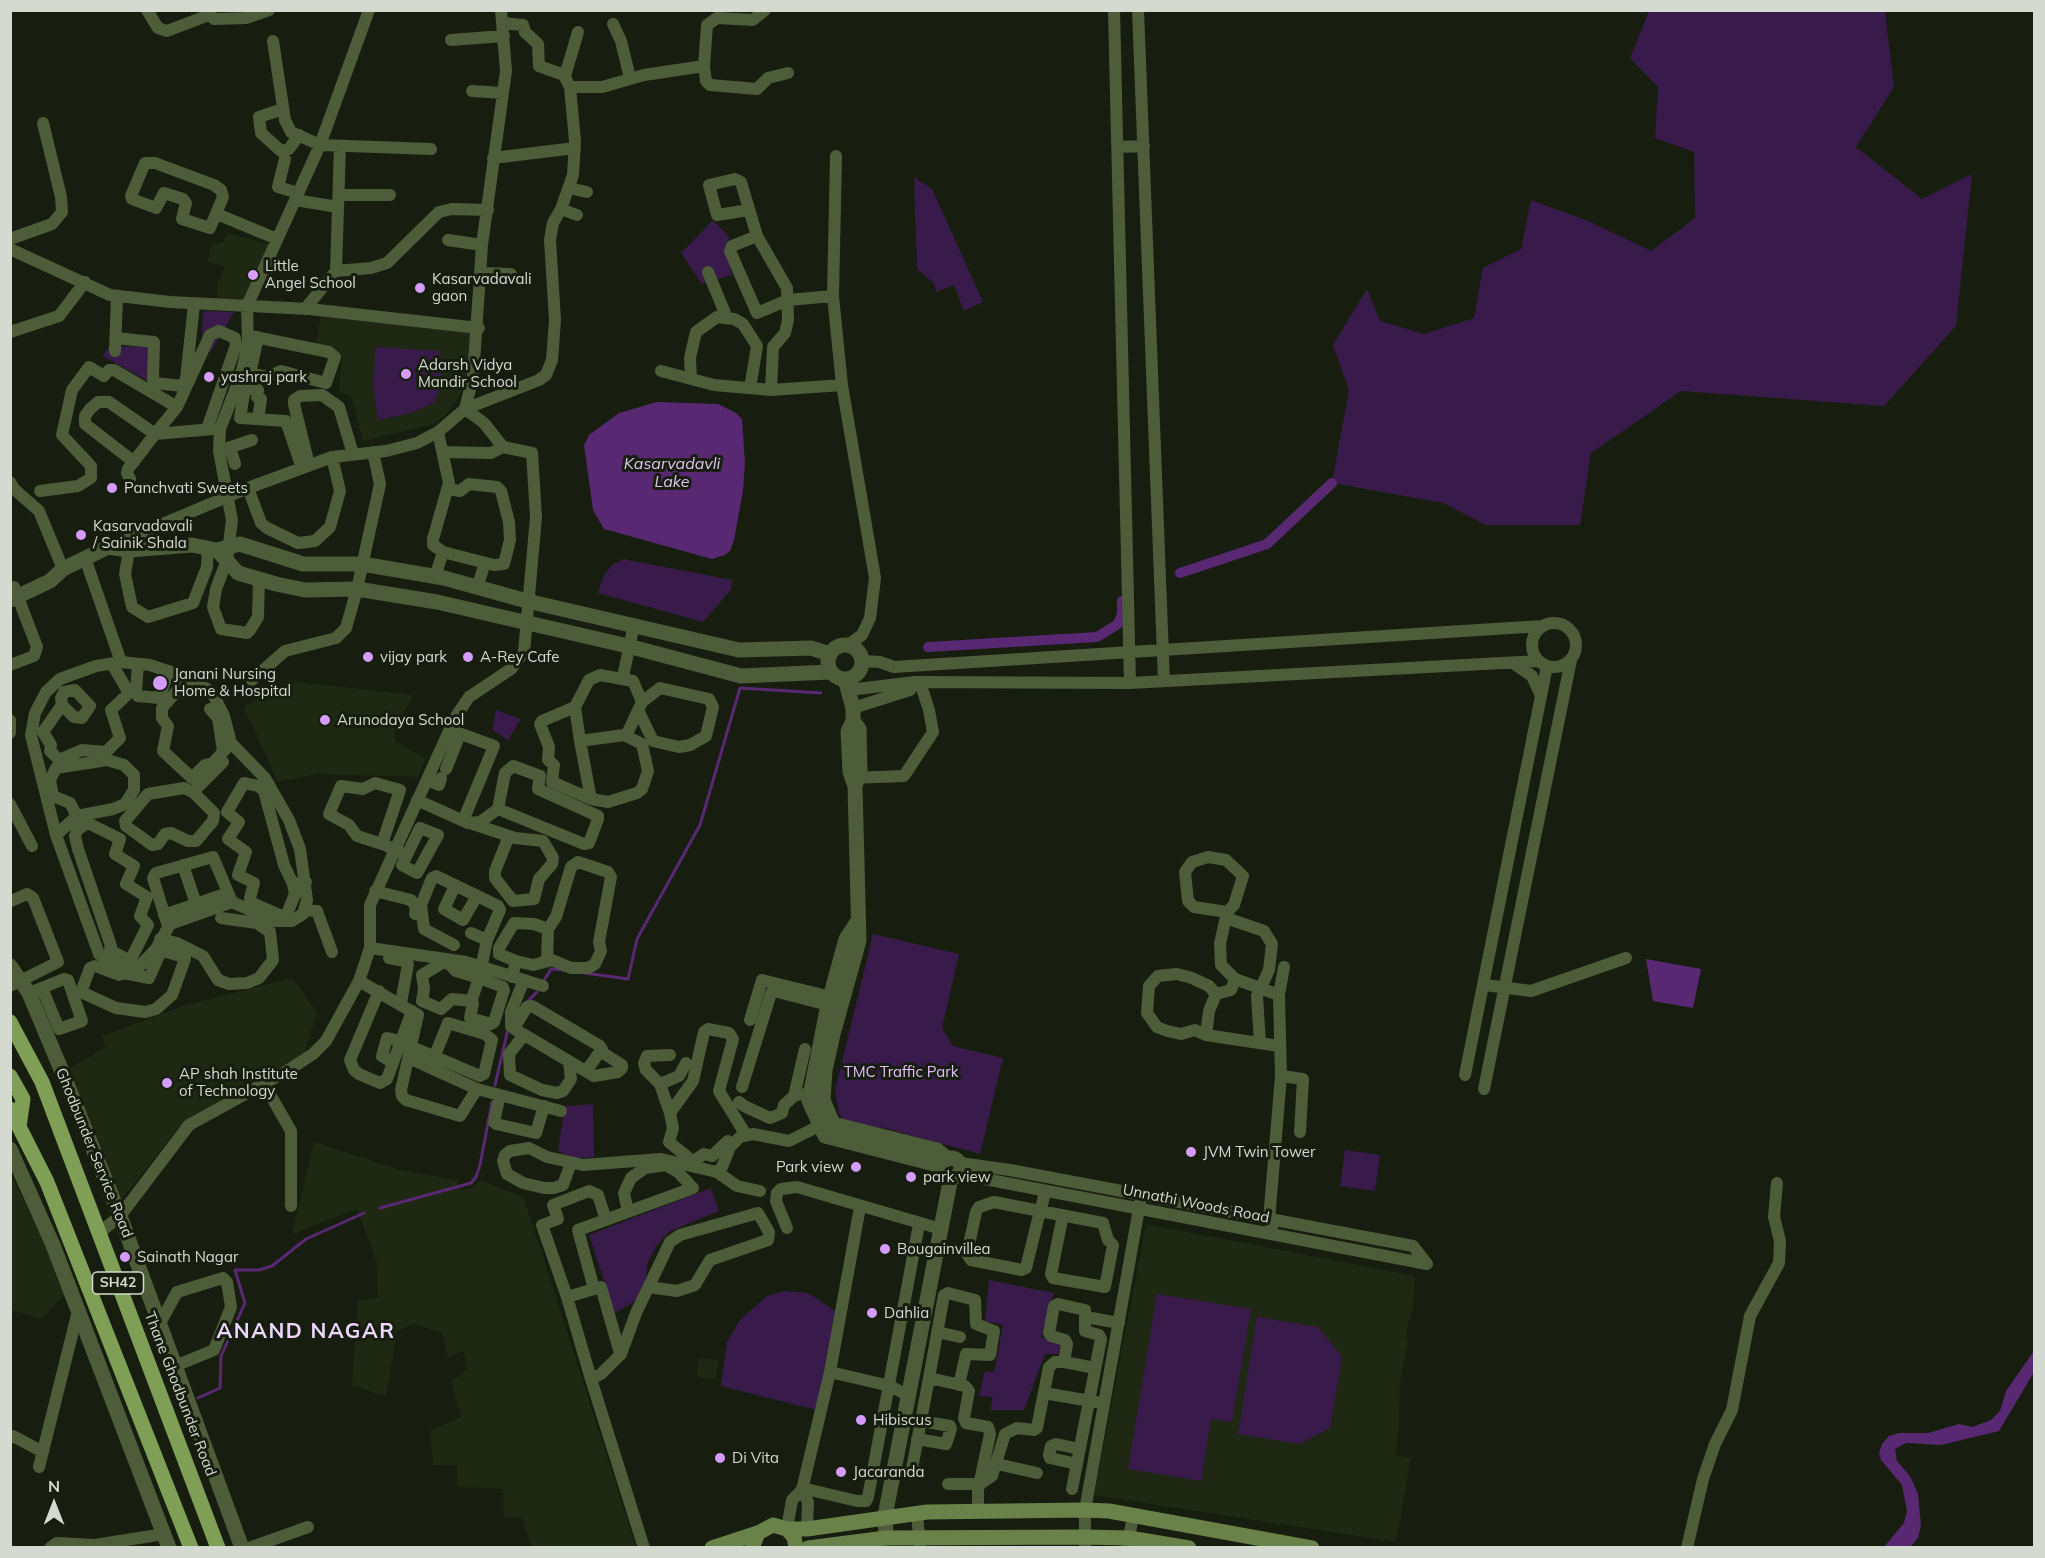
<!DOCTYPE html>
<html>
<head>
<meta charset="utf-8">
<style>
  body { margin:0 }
  #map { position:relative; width:2045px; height:1558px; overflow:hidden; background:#171e0f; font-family:Mulish,sans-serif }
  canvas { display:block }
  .frame { position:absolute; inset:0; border:12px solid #d5dad0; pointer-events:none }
  .north { position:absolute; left:24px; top:1474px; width:60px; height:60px; -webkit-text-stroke:4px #171e0f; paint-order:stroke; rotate:0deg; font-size:16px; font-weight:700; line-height:24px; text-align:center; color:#d5dad0 }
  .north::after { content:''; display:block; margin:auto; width:21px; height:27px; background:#d5dad0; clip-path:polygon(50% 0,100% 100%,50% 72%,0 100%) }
</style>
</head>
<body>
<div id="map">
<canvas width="2045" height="1558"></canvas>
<div class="frame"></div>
<div class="north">N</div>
</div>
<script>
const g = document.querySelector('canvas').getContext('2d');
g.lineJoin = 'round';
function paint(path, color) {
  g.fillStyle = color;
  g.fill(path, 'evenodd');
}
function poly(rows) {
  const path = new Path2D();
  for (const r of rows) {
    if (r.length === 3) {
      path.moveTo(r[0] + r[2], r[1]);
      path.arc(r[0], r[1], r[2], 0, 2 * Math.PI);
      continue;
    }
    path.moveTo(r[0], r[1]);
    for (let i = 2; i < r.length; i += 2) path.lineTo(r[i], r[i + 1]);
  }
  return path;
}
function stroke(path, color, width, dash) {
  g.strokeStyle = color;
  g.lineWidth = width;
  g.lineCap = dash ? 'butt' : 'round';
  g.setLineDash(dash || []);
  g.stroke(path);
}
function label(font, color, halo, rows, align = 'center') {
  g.font = font + ' Mulish,sans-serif';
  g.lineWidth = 6;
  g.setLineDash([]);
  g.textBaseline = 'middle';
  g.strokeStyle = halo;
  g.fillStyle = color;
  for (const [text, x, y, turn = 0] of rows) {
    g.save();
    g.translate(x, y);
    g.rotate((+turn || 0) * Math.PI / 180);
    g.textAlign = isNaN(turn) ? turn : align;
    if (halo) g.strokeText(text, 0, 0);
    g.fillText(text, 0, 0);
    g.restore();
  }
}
paint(poly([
  [228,233,278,247,250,303,217,302,217,285,225,267,207,261,212,245,223,242],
  [321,317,475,331,468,383,446,415,433,424,363,441,351,395,339,392,342,355,316,344],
  [288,681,413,695,394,732,396,741,425,758,418,777,317,774,278,782,244,707],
  [293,978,317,1013,303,1056,180,1126,122,1199,69,1069,105,1047,102,1036,183,1006],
  [314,1142,400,1170,457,1180,460,1191,474,1187,481,1180,524,1198,636,1547,532,1547,521,1517,504,1518,503,1489,457,1487,457,1465,433,1465,430,1431,461,1417,451,1381,468,1369,463,1351,448,1357,442,1333,414,1324,397,1331,386,1397,352,1385,358,1300,378,1298,377,1263,357,1209,292,1234],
  [10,1171,67,1292,41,1319,14,1311,11,1321],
  [1146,1224,1415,1276,1412,1314,1406,1331,1408,1342,1400,1381,1399,1429,1395,1455,1411,1458,1396,1542,1094,1495],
  [699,1358,718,1360,716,1379,697,1377]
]), '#1e2812');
paint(poly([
  [1649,11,1885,11,1894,87,1856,147,1922,199,1972,174,1956,326,1884,406,1681,391,1591,453,1580,525,1486,525,1443,503,1332,483,1349,390,1333,345,1367,289,1380,321,1424,334,1474,318,1483,268,1521,249,1531,200,1588,221,1651,251,1695,218,1694,152,1655,138,1658,87,1630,58],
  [914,177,932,189,983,302,964,311,954,285,936,292,934,283,917,269],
  [713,220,729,237,726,253,732,275,702,284,681,253],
  [203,311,234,312,211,352,201,352],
  [109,346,156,347,155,385,103,356],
  [376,347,440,351,442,384,434,403,411,413,378,420,373,385],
  [623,559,732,580,731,590,703,622,598,593,602,579,611,566],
  [496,710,521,719,508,740,492,730],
  [873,934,959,954,942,1028,953,1046,1003,1058,980,1154,881,1127,863,1135,845,1122,839,1113,835,1091],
  [593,1104,594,1157,570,1159,558,1150,565,1106],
  [1345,1150,1380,1155,1375,1191,1340,1186],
  [711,1188,719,1211,670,1231,656,1246,648,1262,644,1288,638,1299,615,1313,589,1235],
  [989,1280,1054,1293,1041,1337,1062,1343,1058,1354,1045,1354,1024,1410,990,1410,993,1397,979,1396,985,1371,994,1372,1003,1325,985,1321],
  [785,1291,808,1293,835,1311,817,1410,721,1386,727,1342,740,1320,767,1296],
  [1157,1294,1251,1309,1232,1422,1211,1419,1201,1481,1128,1469],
  [1257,1317,1318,1327,1342,1357,1330,1428,1299,1444,1238,1434]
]), '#381b4a');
paint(poly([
  [657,402,718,404,736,413,742,419,745,463,743,491,734,540,730,551,725,555,712,559,604,529,593,510,584,445,589,435,619,413],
  [1646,959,1701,969,1693,1008,1653,1001],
  [2034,1351,2034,1372,1999,1431,1941,1445,1906,1443,1895,1449,1897,1461,1910,1476,1918,1494,1921,1525,1918,1538,1910,1547,1884,1547,1904,1523,1907,1511,1902,1485,1881,1460,1879,1453,1882,1444,1889,1436,1899,1433,1928,1433,1959,1424,1972,1427,1991,1420,2000,1411,2006,1391]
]), '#582873');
stroke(poly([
  [585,973,628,979,637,939,700,825,740,688,821,693],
  [543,982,551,969,564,970],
  [527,1002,537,992],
  [495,1085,508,1029],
  [380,1208,471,1183,476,1177,480,1165,492,1102],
  [198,1398,220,1388,221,1356,245,1303,235,1270,259,1270,272,1266,306,1239,364,1213]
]), '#582873', 3);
stroke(poly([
  [1180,573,1267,544,1332,483],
  [928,647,1097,637,1118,624,1122,614,1122,601]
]), '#582873', 10);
stroke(poly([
  [147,10,158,28,167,31,209,15],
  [206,10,214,19,246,18,269,10],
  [765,10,753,20,717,18,707,25,704,66,706,81,710,85,757,89,768,78,788,73],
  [1114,10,1130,683],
  [1138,10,1164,681],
  [613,24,621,41,630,78],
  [451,40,504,36],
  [273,41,285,120,291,132,320,145,431,149],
  [565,76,578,32],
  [570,87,602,87,644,75,704,66],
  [472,91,503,93],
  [283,109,259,117,261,133,281,151,289,149,299,135],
  [1118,147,1144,146],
  [836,156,833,296,842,385,875,578,870,618,862,635,848,645],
  [493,158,575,148],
  [285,159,278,187,298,193],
  [145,163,155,163,214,185,221,190,223,197,210,228,182,219,186,203,183,199,164,193,156,208,132,199,131,196,145,163],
  [569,188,587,192],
  [339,195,390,195],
  [295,200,332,206],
  [561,209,577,215],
  [749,210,717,215,709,185,735,179,741,182,757,236,787,288,788,320,785,333,773,347,771,390],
  [217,214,277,239],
  [757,236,732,246,730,251,757,313,788,300,833,296],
  [10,239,52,224,62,212,61,197,43,123],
  [448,240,482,245],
  [10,249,110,295,170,302,309,309,479,328],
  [336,271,371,268,387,263,439,212,452,209,488,210],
  [708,272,727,318],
  [481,273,511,274],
  [305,309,336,271,340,146],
  [10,332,59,316,85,282],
  [116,338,154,342,153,380,156,383,182,386,186,379,194,304],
  [115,351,117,296],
  [661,371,714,385,771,390,842,385],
  [241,372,268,377,281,371,326,383,335,357,329,352,250,336],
  [250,374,258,337],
  [691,379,690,358,696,332,717,317,734,319,743,324,757,346,750,388],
  [177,407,210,335,219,331,235,338,236,345,207,429],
  [465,409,473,377,482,245,506,71,501,10],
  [465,409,484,423,503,447],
  [258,419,261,399,257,397,258,390,245,388,240,418,241,418,286,421,302,468],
  [438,432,449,483,433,539,433,545,443,552,494,565,504,564,510,540,509,522,501,491,497,487,469,484,460,491,447,489],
  [230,447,235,464],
  [219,451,252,440],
  [443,452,491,453,503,447,532,453,536,517,524,652,511,669,469,697,455,718,370,905,370,948,466,962,543,986],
  [309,465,294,404,294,400,300,396,322,395,339,407,353,454],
  [130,479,127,473,128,469,155,434,213,429],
  [10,482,14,489,39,511,63,569],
  [248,488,261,523,267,528,298,543,315,541,330,527,340,491,332,457],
  [40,491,78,486,91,478,91,466,62,435,72,390,89,367,104,376,109,370,114,370,177,407,155,434,109,402,98,402,90,409,85,416,85,424,134,462],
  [108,547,248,488,332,457,386,451,417,443,438,432,465,409,539,380,546,375,552,360,555,320,550,240,553,223,561,209,573,175,575,141,570,87,564,75,539,66,538,44,525,32,523,25,503,23],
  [129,550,125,574,132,607,148,617,193,603,207,567,208,547],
  [85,558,121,662,96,666,60,679,46,692,35,713,31,735,56,835,99,954,119,966,138,968,156,949,170,924,232,902,275,921,292,921,303,914,307,900,300,849,289,820,265,778,231,743,224,716,212,692,188,678,150,665,121,662],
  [435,577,443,552],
  [259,579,258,617,250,630,247,633,221,629,213,607,216,589,227,560,232,520,219,451,220,429,241,375,248,344,247,306,320,145,369,10],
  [477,588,485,563],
  [1554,645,22],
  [863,661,880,662,894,667,1542,626],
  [1513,663,1532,676,1541,696],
  [138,664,136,691,138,696,159,698,169,671],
  [10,665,34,656,37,647,14,587],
  [623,677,634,624],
  [188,678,162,708,162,718,168,726,163,751,192,778,205,765,213,763,231,743],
  [252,680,285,651,336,638,346,628,357,589,380,484,373,452],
  [920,682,928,707],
  [849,690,915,682,1130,683,1539,661],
  [62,705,74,717,82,718,90,706,75,690,64,692,61,698,62,705,43,732,51,745,50,751,59,760,82,750,106,752,120,738,111,710,129,693,112,664],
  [575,707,542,721,540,724,549,747,548,760,554,765,552,782,591,799],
  [853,708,910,690,914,683],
  [210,709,218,718,223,751],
  [10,720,10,733],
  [450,730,494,746,463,821],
  [626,736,642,702,660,688,709,699,713,707,706,736,690,745,679,747,653,741,639,712],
  [580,741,624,735,642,744,648,771,642,789,637,793,608,802,591,799,580,741,575,707,589,680,600,675,633,681,642,702],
  [446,769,460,734],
  [852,778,904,776,933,732,929,710],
  [427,780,439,785,441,778],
  [184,788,193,792,214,813,213,821,196,841,188,841,171,833,165,834,158,844,152,845,126,826,125,821,148,794,184,788],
  [193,792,223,762],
  [417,800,468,823,480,822,498,809,584,844,589,843,598,819,598,816,538,789,540,776,513,766,505,773,498,809],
  [10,804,32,846],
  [88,823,120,839,115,854,134,866,126,884,147,897,140,916,148,925,130,961,110,950,111,946,78,849,75,836,77,830,88,823],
  [470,823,515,838,543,841,553,858,552,864,539,879,534,899,513,901,495,878,495,871,509,836],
  [420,828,438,835,417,873,402,865,420,828],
  [56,835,77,816,113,809,125,804,134,790,134,775,124,765,107,760,56,768,50,780,53,796,70,803,77,816],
  [382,844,400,790,375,783,363,789,341,786,329,814,349,825,357,836,382,844,385,845,406,855],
  [183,865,196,904],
  [293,884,295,894,287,914,282,916,252,903,250,898,254,883,238,875,246,852,228,839,239,822,227,812,244,783,258,786,264,791,284,865,293,884,306,882],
  [455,886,444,909,463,920,477,896],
  [375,891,411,900,416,907,415,914],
  [305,910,317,911,332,952],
  [1227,912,1234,905,1243,876,1226,860,1208,857,1192,862,1185,872,1188,901,1194,907,1227,912,1220,944,1221,965,1235,979,1279,995],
  [164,915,228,893],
  [1226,918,1264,931,1272,944,1269,970,1257,996,1260,1043],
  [168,926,153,878,156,873,213,857,232,902],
  [471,933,487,940],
  [160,939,177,943,203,956,218,980,229,984,247,983,259,978,273,960,270,932,257,923,221,918],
  [454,945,424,929,421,905,432,878,436,876,498,906,500,910,487,940,479,978,503,987,504,990,494,1022,491,1024,470,1018,473,1003,471,1001,452,999,441,1009,422,1001,424,989,422,975,442,963,448,963,456,971,479,978,471,1002],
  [156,949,184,957,185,959,172,995,156,1009,145,1012,116,1008,81,992,90,968,95,966,119,975,124,973,149,978,161,951],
  [389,958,405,961,408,964,401,1003],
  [547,961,548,929],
  [512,977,516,961,533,965,552,960,571,968,588,968,595,964,601,951,599,942,611,877,608,872,578,862,571,867,556,917,548,929,534,924,514,923,499,948,499,954,516,961],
  [1235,979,1231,990,1216,994,1209,986,1192,978,1177,974,1158,976,1149,986,1147,1013,1157,1027,1167,1031,1181,1034,1195,1030,1206,1035,1279,1046],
  [359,981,418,1015,401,1090,402,1096,406,1100,460,1116,477,1089,409,1058],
  [1485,985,1531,991,1626,958],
  [10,986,58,962,33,898,27,894,11,901],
  [379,991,350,1060,354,1070,359,1074,380,1083,387,1079,412,1011],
  [29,993,64,979,68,980,82,1021,59,1029,42,988],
  [750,1020,762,980,839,999],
  [514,1028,527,1007,532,1006,600,1046,603,1053,622,1065,622,1068,618,1072,594,1076,516,1030,511,1026,511,1012,524,980],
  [524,1035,509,1054,510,1075,542,1090,557,1093,563,1091,571,1079,569,1061],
  [1206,1035,1209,1011,1216,994],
  [412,1047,480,1076,484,1074,492,1040,485,1034,448,1023,435,1055],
  [392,1062,382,1056,387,1038,401,1041],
  [586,1071,602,1049],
  [1465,1075,1547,666],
  [1281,1076,1303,1079,1300,1132],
  [264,1084,291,1131,291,1206],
  [660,1084,679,1076,686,1063],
  [742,1087,771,993,774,991,836,1007],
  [477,1089,561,1111],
  [1484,1089,1571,660],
  [500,1095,494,1122,496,1124,536,1133,544,1106],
  [794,1096,805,1049],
  [739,1102,744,1106,770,1118,782,1113,784,1105,794,1096,801,1094,818,1098],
  [670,1113,660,1084,646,1070,644,1063,647,1056,670,1055],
  [728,1141,712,1156,704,1154,695,1160,691,1160,669,1142,673,1128,670,1113,693,1081,704,1032,708,1029,729,1033,733,1039,719,1091,746,1135],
  [571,1163,563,1185,554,1188,544,1188,523,1183,507,1174,503,1161,505,1155,510,1151,529,1148,547,1157,583,1165,661,1159,717,1172,722,1167,730,1147,740,1137,753,1134,789,1141,819,1126,825,1119],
  [960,1163,1010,1170,1413,1246,1427,1264],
  [717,1172,737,1186,760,1191],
  [959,1174,1427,1264],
  [1045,1191,1043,1201,1040,1211,1026,1268,1022,1270,971,1260,967,1254,976,1212,979,1207,994,1202,1040,1211,1103,1223,1108,1240,1113,1245,1105,1287,1053,1278,1051,1274,1063,1215],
  [1272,1227,1269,1220,1281,1076,1279,995,1284,967],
  [787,1228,776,1201,777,1193,781,1189,797,1187,941,1229],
  [99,1233,120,1216,189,1125,287,1071,313,1054,326,1041,359,981,370,948],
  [594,1289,578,1230,693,1188,678,1172,666,1165,645,1168,631,1178,624,1193,628,1212],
  [567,1297,542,1225,558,1219,553,1205,589,1191,598,1195,606,1220],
  [1086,1317,1119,1323],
  [160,1323,177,1292,223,1278,227,1282,231,1307,214,1350,175,1366],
  [937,1332,960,1337],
  [1064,1362,1095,1368],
  [830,1372,860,1207],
  [591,1379,567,1297,601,1287,620,1353],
  [959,1385,966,1354,990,1355,994,1331,976,1324,975,1300,948,1293,944,1295,929,1378,965,1386,969,1391,964,1418,966,1423,988,1427,990,1434,978,1490,978,1511],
  [1044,1393,1096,1402],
  [10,1438,13,1436,43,1452],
  [917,1439,946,1444,951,1429,950,1426,921,1421],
  [997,1464,1037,1473],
  [1077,1464,1050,1458,1049,1455,1051,1446,1056,1444,1080,1449],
  [39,1467,78,1311],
  [911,1474,929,1378],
  [948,1484,980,1484,992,1476,1005,1434,1017,1428,1034,1430,1037,1428,1049,1367,1055,1362,1064,1362,1067,1344,1065,1340,1051,1336,1049,1333,1054,1306,1058,1304,1085,1310,1085,1331,1099,1335,1101,1339,1072,1489],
  [802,1488,857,1501,866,1501,868,1497,919,1224],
  [802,1490,808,1502,807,1529],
  [917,1513,920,1548],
  [787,1529,792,1500,802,1490,830,1372,890,1386,909,1396],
  [50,1548,57,1543,95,1545,164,1534],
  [249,1548,308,1527],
  [644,1548,591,1379,601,1374,621,1354,636,1313,670,1242,680,1235,758,1213,769,1232,768,1240,710,1260,695,1285,677,1291,649,1287],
  [1085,1548,1085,1510,1140,1203],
  [1127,1548,1133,1516],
  [1687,1548,1703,1479,1715,1444,1732,1410,1750,1316,1779,1263,1780,1241,1774,1217,1777,1183]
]), '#4d5d3a', 12);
stroke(poly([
  [217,550,240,544,303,564,362,564,444,578,527,601,739,650,811,648,830,654],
  [10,600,50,581,63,569,108,547,129,550,192,545,217,550,238,573,276,584,305,590,357,589,437,602,628,646,741,676,831,672],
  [845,662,17],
  [845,679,853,708,853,721,848,731,850,772,855,786,859,941,833,1034,825,1070,823,1100,833,1124,937,1150,948,1159],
  [853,721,859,729,860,772,855,786],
  [857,922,846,939,828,1005,809,1101,825,1136,942,1166],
  [10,966,29,993,63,1074,120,1216,242,1548],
  [10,1149,53,1245,169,1548],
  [951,1168,10],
  [886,1538,885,1516,951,1177]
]), '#4d5d3a', 15);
stroke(poly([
  [787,1529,807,1529,927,1512,1085,1510,1109,1511,1312,1548],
  [712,1548,758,1533],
  [752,1548,758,1533,773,1525,787,1529,794,1537,796,1548],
  [808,1548,886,1538,1085,1537,1129,1538,1189,1548]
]), '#69824a', 15);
stroke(poly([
  [10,1022,42,1082,218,1548],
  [10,1076,23,1099,19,1127],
  [10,1109,47,1182,191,1548]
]), '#7e9f55', 15);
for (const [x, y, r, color] of [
  [253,275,6,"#d59cfb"],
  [420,288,6,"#d59cfb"],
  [406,374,6,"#d59cfb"],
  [209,377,6,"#d59cfb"],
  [112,488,6,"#d59cfb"],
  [81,535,6,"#d59cfb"],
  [368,657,6,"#d59cfb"],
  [468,657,6,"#d59cfb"],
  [160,683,8,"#d59cfb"],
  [325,720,6,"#d59cfb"],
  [167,1083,6,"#d59cfb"],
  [1191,1152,6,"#d59cfb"],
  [856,1167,6,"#d59cfb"],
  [911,1177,6,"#d59cfb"],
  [885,1249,6,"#d59cfb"],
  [125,1257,6,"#d59cfb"],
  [872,1313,6,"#d59cfb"],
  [861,1420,6,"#d59cfb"],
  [720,1458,6,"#d59cfb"],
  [841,1472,6,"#d59cfb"]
]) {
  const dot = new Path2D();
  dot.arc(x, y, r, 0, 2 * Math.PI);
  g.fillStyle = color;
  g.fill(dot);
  stroke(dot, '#171e0f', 2);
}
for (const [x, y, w] of [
  [118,1283,51]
]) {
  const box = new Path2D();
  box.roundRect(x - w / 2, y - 11, w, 22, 4.5);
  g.fillStyle = '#171e0f';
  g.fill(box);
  stroke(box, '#d5dad0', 1.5);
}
label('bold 14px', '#d5dad0', null, [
  ["SH42",118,1283]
]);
label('15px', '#d5dad0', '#171e0f', [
  ["Little",265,266],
  ["Angel School",265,283],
  ["Kasarvadavali",432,279],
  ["gaon",432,296],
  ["Adarsh Vidya",418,365],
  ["Mandir School",418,382],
  ["yashraj park",221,377],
  ["Panchvati Sweets",124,488],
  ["Kasarvadavali",93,526],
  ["/ Sainik Shala",93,543],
  ["vijay park",380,657],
  ["A-Rey Cafe",480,657],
  ["Janani Nursing",174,674],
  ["Home & Hospital",174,691],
  ["Arunodaya School",337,720],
  ["AP shah Institute",179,1074],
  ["of Technology",179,1091],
  ["JVM Twin Tower",1203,1152],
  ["Park view",844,1167,"right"],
  ["park view",923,1177],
  ["Bougainvillea",897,1249],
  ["Sainath Nagar",137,1257],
  ["Dahlia",884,1313],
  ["Hibiscus",873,1420],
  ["Di Vita",732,1458],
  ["Jacaranda",853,1472]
], 'left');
label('15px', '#e4bffe', '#171e0f', [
  ["TMC Traffic Park",901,1072]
]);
label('15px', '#d5dad0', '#171e0f', [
  ["Ghodbunder Service Road",94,1153,68],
  ["Unnathi Woods Road",1196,1204,11],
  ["Thane Ghodbunder Road",180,1394,69]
]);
label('italic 16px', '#dfc6f0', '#171e0f', [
  ["Kasarvadavli",672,464],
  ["Lake",672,482]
]);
g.letterSpacing = '1.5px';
label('bold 21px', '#eed6ff', '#171e0f', [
  ["ANAND NAGAR",306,1332]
]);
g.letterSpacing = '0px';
</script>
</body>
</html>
